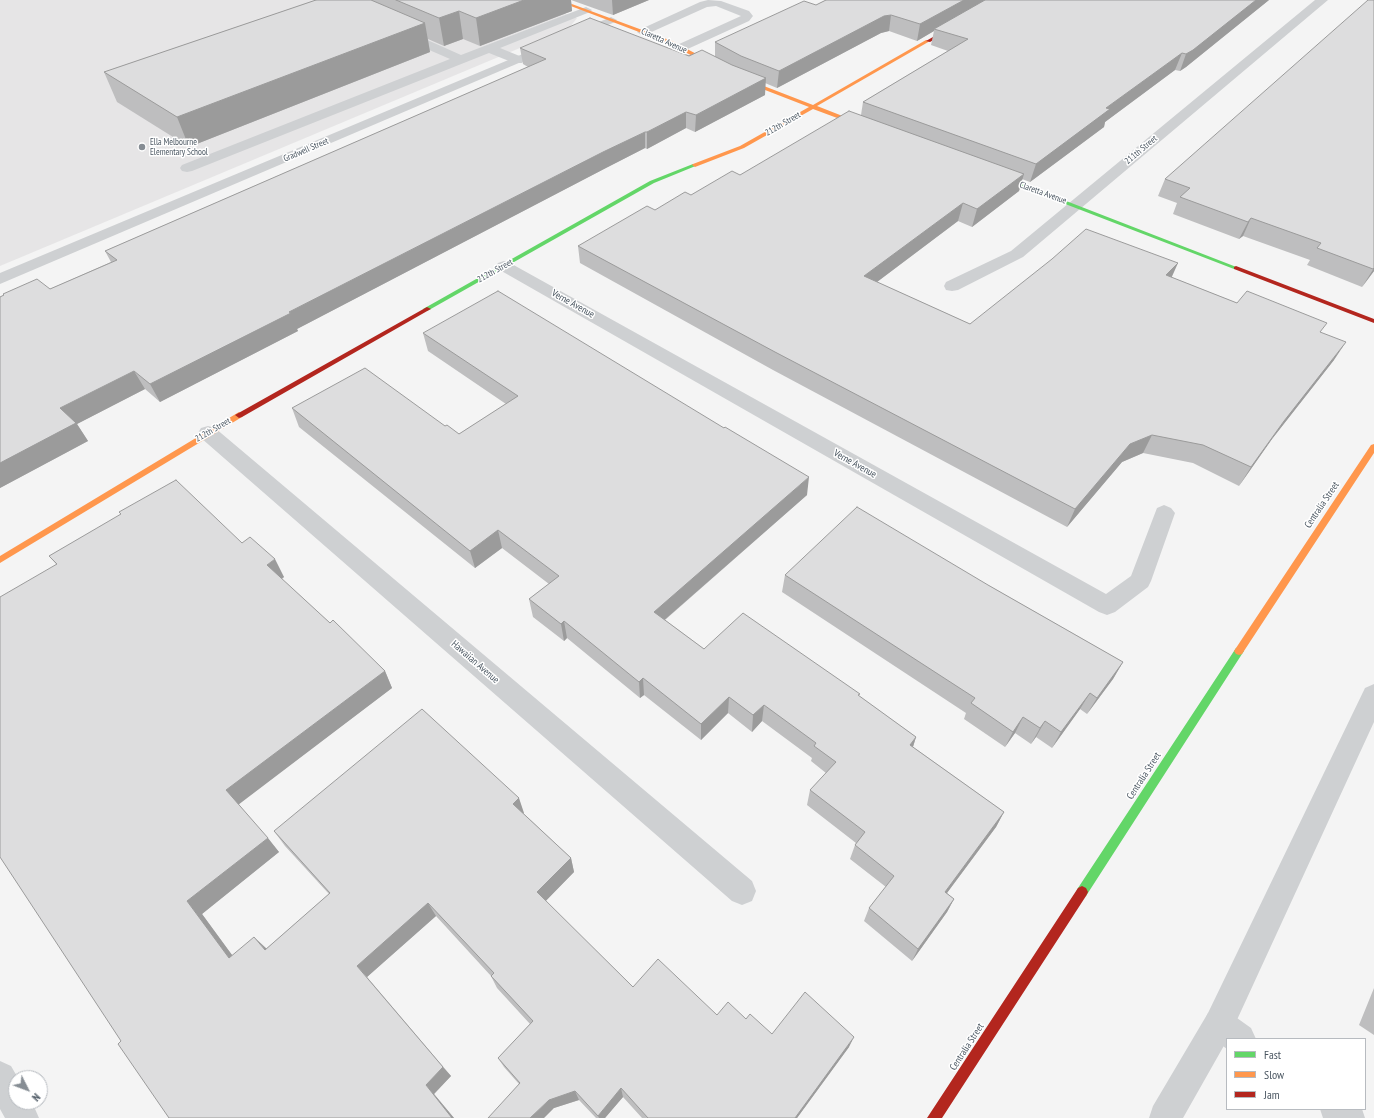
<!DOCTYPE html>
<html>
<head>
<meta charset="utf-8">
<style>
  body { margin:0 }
  #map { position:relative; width:1374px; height:1118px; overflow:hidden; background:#f4f4f4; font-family:"PT Sans Narrow",sans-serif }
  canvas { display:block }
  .legend { position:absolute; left:1226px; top:1038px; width:140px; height:72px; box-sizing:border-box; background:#fff; border:1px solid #b7bbc0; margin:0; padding:5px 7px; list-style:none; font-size:12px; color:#4a5661 }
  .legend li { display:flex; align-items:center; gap:8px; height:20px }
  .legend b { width:20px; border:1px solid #b7bbc0 }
  .north { position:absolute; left:8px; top:1070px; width:40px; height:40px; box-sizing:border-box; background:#fff; border:1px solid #b7bbc0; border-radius:50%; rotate:132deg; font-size:11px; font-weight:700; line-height:16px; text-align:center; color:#4a5661 }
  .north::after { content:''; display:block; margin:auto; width:14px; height:18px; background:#868d94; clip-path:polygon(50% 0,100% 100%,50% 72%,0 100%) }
</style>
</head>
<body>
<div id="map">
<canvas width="1374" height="1118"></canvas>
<ul class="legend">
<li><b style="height:5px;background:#63d668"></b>Fast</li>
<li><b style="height:5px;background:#ff974d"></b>Slow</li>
<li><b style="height:5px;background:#b3261e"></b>Jam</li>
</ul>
<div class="north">N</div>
</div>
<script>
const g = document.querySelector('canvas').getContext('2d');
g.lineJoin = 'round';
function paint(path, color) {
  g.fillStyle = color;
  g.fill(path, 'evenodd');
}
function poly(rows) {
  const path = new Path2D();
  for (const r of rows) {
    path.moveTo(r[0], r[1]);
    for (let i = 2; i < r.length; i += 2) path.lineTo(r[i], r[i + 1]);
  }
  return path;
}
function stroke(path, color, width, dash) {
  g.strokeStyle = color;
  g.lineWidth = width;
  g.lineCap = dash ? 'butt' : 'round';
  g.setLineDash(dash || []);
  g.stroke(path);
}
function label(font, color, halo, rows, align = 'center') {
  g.font = font + ' "PT Sans Narrow",sans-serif';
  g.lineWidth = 3;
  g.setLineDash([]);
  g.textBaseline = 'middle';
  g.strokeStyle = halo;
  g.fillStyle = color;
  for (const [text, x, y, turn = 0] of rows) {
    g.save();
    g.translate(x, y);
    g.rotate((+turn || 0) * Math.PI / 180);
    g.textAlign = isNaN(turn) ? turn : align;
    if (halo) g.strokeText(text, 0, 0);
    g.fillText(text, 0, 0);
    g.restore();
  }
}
paint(poly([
  [0,0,531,0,577,18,570,27,0,266]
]), '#e6e5e6');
paint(poly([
  [708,0,721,1,749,11,753,16,749,21,681,52,677,51,675,48,677,45,741,16,716,6,707,7,647,34,643,36,637,32,639,30,700,2,708,0],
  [586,7,592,10,590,12,500,48,522,57,524,60,522,63,514,63,489,53,192,171,187,172,182,171,180,168,182,165,450,59,397,36,395,33,397,30,405,30,461,55,586,7],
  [1374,684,1374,722,1230,1035,1183,1118,1149,1118,1153,1106,1208,1013,1365,688,1374,684]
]), '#ced0d2');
paint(poly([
  [1315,0,1328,0,1023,257,958,290,952,291,946,290,944,286,946,282,1011,251,1315,0],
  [611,17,617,20,615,22,0,284,0,273,611,17],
  [504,261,510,263,1106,594,1131,576,1157,508,1164,505,1171,508,1175,513,1151,581,1148,587,1115,612,1107,615,1099,612,498,269,496,266,498,263,504,261],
  [208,426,215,428,752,881,756,891,752,901,742,905,732,901,201,438,198,433,201,428,208,426],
  [1219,1008,1230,1013,1251,1028,1256,1039,1227,1039,1227,1049,1208,1035,1203,1024,1208,1013,1219,1008],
  [0,1061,11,1066,18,1078,16,1078,16,1102,32,1102,39,1118,5,1118,0,1109,0,1061],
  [1320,1109,1362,1109,1365,1118,1323,1118,1320,1109]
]), '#ced0d2');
paint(poly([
  [693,164,698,165,654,183,429,310,427,311,423,309,650,181,693,164],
  [990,173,994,173,1239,268,1238,269,1234,269,990,175,990,173],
  [1239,647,1242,648,1244,651,1242,654,1086,896,1082,898,1078,896,1076,892,1078,888,1236,648,1239,647]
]), '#63d668');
paint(poly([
  [555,0,561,0,672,41,738,76,813,105,926,40,930,41,817,106,868,126,868,128,864,128,813,109,744,148,695,167,692,165,693,164,740,146,809,107,734,78,668,43,555,0],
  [239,412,243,415,242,417,0,563,0,556,239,412],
  [1374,444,1374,453,1242,654,1239,655,1236,654,1234,651,1236,648,1371,445,1374,444]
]), '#ff974d');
paint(poly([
  [997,0,1002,0,930,42,926,41,997,0],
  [1236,266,1374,319,1374,323,1234,269,1234,267,1236,266],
  [427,307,431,309,429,310,242,417,239,418,235,415,427,307],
  [1082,886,1086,888,1088,892,1086,896,942,1118,927,1118,1078,888,1082,886]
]), '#b3261e');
paint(poly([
  [316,0,571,0,572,11,480,46,463,39,444,46,428,39,430,52,189,147,117,102,104,72],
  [571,0,649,0,613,15],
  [826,0,1269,0,1186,67,1180,71,1175,70,1105,122,1104,127,1030,182,1022,179,1019,191,972,227,958,221,877,282,970,324,1171,277,1237,303,1321,333,1334,360,1272,439,1239,486,1193,463,1143,453,1122,462,1067,527,773,370,580,263,578,246,655,210,740,175,861,115,863,102,948,51,931,45,934,31,917,41,889,31,881,33,777,88,765,83,765,95,695,132,686,128,647,149,645,148,604,169,297,329,298,331,160,402,145,389,77,424,88,441,0,488,0,297,4,295,3,294,50,289,111,262,105,251,528,67,523,64,520,48,715,56,715,42,816,5],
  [1374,0,1374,271,1362,287,1307,265,1310,260,1243,236,1239,239,1173,214,1177,203,1158,196,1165,179],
  [423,333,807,495,665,620,704,649,859,696,916,737,913,747,1004,812,996,827,947,893,954,899,947,912,912,961,864,921,869,908,886,887,850,859,855,845,856,843,807,805,810,790,826,773,811,761,812,758,762,721,752,732,728,713,701,740,644,695,640,698,567,638,564,641,533,617,529,599,549,584,502,548,475,568,299,427,292,408,445,426,459,434,506,404,428,351],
  [119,512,242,543,284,577,282,579,330,623,385,671,392,688,238,804,279,852,202,914,232,955,266,949,329,894,285,846,274,831,524,813,523,813,571,858,574,872,545,901,633,987,717,1015,746,1019,772,1034,849,1047,797,1118,642,1118,623,1097,605,1118,596,1118,579,1100,554,1108,519,1084,504,1067,498,1058,530,1024,497,988,491,976,436,916,367,977,451,1076,434,1094,454,1118,169,1118,121,1041,56,564,49,556,121,515],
  [785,575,988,585,1123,662,1113,679,1087,714,1080,709,1052,748,1036,737,1031,744,1015,733,1005,747,964,719,966,713,782,592],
  [1374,988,1374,1035,1359,1025]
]), '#bebebf');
paint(poly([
  [524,0,571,0,572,11,480,46,476,18],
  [612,0,649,0,613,15],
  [964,0,989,0,934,29,934,31,917,41,920,24],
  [1256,0,1269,0,1186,67,1180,71,1186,54],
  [459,11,463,39,444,46,439,18],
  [891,15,889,31,881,33,777,88,779,71,884,16],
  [425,23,430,52,189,147,177,117],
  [1182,53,1175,70,1105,122,1104,127,1030,182,1036,164,1106,108],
  [766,78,765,95,695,132,696,115],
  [686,112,686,128,647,149,647,132],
  [645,132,645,148,604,169,297,329,298,331,160,402,150,384,289,312,603,152],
  [1024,174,1019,191,972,227,977,209],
  [963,203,958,221,861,294,864,276],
  [1251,218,1243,236,1239,239,1248,222],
  [1178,263,1170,281,1166,275],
  [1374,268,1374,271,1362,287],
  [1346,342,1334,360,1272,439,1239,486,1251,467,1284,421],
  [134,371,145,389,77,424,88,441,0,488,0,463,60,408],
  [1152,435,1143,453,1122,462,1067,527,1075,509,1130,444],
  [809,477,807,495,654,629,654,612],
  [498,530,502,548,475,568,470,551],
  [275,559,284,577,276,582,267,565],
  [564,621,567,638,564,641,561,624],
  [1123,662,1113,679,1087,714,1097,698],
  [385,671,392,688,238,805,226,790],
  [643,678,644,695,640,698,639,682],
  [1090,693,1080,709,1052,748,1061,732],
  [729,697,728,713,701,740,701,724],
  [764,705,762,721,752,732,753,715],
  [1023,717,1015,733,1005,747,1013,732],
  [1045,721,1036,737,1031,744,1040,728],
  [916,737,911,753,910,745],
  [519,798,524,813,517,818,513,804],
  [1004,812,996,827,938,905,945,892],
  [268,838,279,852,202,914,243,970,229,958,187,901],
  [571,858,574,872,541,906,537,892],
  [954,899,947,912,912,961,918,949],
  [428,903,436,916,367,977,357,966],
  [254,937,267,949,265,950],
  [854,1037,849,1047,797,1118,795,1118],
  [443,1067,451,1076,434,1094,454,1118,452,1118,426,1085],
  [621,1088,623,1097,605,1118,599,1118,598,1116],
  [575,1091,579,1100,554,1108,544,1118,530,1118,549,1100]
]), '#9b9b9b');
const building = poly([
  [316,0,371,0,425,23,177,117,104,72,316,0],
  [396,0,524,0,476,18,459,11,439,18,396,0],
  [826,0,964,0,920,24,891,15,884,16,779,71,741,56,715,42,804,1,816,5,826,0],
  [985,0,1256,0,1193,50,1186,54,1182,53,1106,108,1110,109,1036,164,863,102,968,39,934,29,985,0],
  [1368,0,1374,0,1374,268,1373,269,1317,248,1321,243,1251,218,1248,222,1180,197,1190,188,1165,179,1368,0],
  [590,18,689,56,702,50,732,65,766,78,696,115,686,112,647,132,645,132,603,152,289,312,291,313,150,384,134,371,60,408,76,423,0,463,0,297,4,295,3,294,37,279,50,289,117,260,105,251,546,59,520,48,590,18],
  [849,111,1024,174,977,209,963,203,864,276,970,324,1052,259,1086,229,1178,263,1166,275,1237,303,1247,291,1327,323,1320,332,1346,342,1284,421,1251,467,1203,445,1152,435,1130,444,1075,509,775,352,578,246,647,206,655,210,685,192,691,195,732,171,740,175,849,111],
  [498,291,724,428,725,427,809,477,654,612,704,649,743,613,860,694,858,695,916,737,910,745,1004,812,945,892,954,899,918,949,869,908,894,876,855,845,865,832,810,790,836,762,814,746,816,743,764,705,753,715,729,697,701,724,643,678,639,682,564,621,561,624,529,599,559,576,498,530,470,551,292,408,365,368,445,426,447,425,459,434,518,396,423,333,498,291],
  [176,480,242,543,250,537,275,559,267,565,330,623,333,620,385,671,226,790,268,838,187,901,229,958,254,937,265,950,330,893,274,831,422,709,519,798,513,804,571,858,537,892,633,987,658,959,717,1015,728,1002,746,1019,750,1014,772,1034,805,992,854,1037,795,1118,648,1118,621,1088,598,1116,575,1091,549,1100,530,1118,488,1118,520,1083,498,1058,533,1021,491,976,494,973,428,903,357,966,443,1067,426,1085,452,1118,169,1118,118,1044,121,1041,0,857,0,597,57,564,49,556,121,514,119,512,176,480],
  [857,507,988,585,1123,662,1097,698,1090,693,1061,732,1045,721,1040,728,1023,717,1013,732,971,703,975,698,785,575,857,507]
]);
paint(building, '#ddddde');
stroke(building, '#9b9b9b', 1);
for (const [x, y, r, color] of [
  [142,147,4,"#868d94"]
]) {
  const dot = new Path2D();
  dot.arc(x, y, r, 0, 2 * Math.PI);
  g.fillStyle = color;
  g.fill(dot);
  stroke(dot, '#fff', 1.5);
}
label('9px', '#4a5661', '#fff', [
  ["Claretta Avenue",664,41,24],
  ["212th Street",783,124,-30],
  ["Gradwell Street",306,150,-23],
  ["211th Street",1141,150,-40],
  ["Claretta Avenue",1043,193,20],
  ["212th Street",495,271,-29],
  ["212th Street",213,430,-30]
]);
label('9px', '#4a5661', '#fff', [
  ["Ella Melbourne",150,142],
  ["Elementary School",150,152]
], 'left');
label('10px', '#4a5661', '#fff', [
  ["Verne Avenue",573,304,29],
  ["Verne Avenue",855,464,29],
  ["Centralia Street",1322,505,-56],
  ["Hawaiian Avenue",475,662,41],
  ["Centralia Street",1144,776,-57],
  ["Centralia Street",967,1047,-57]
]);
</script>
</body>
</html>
